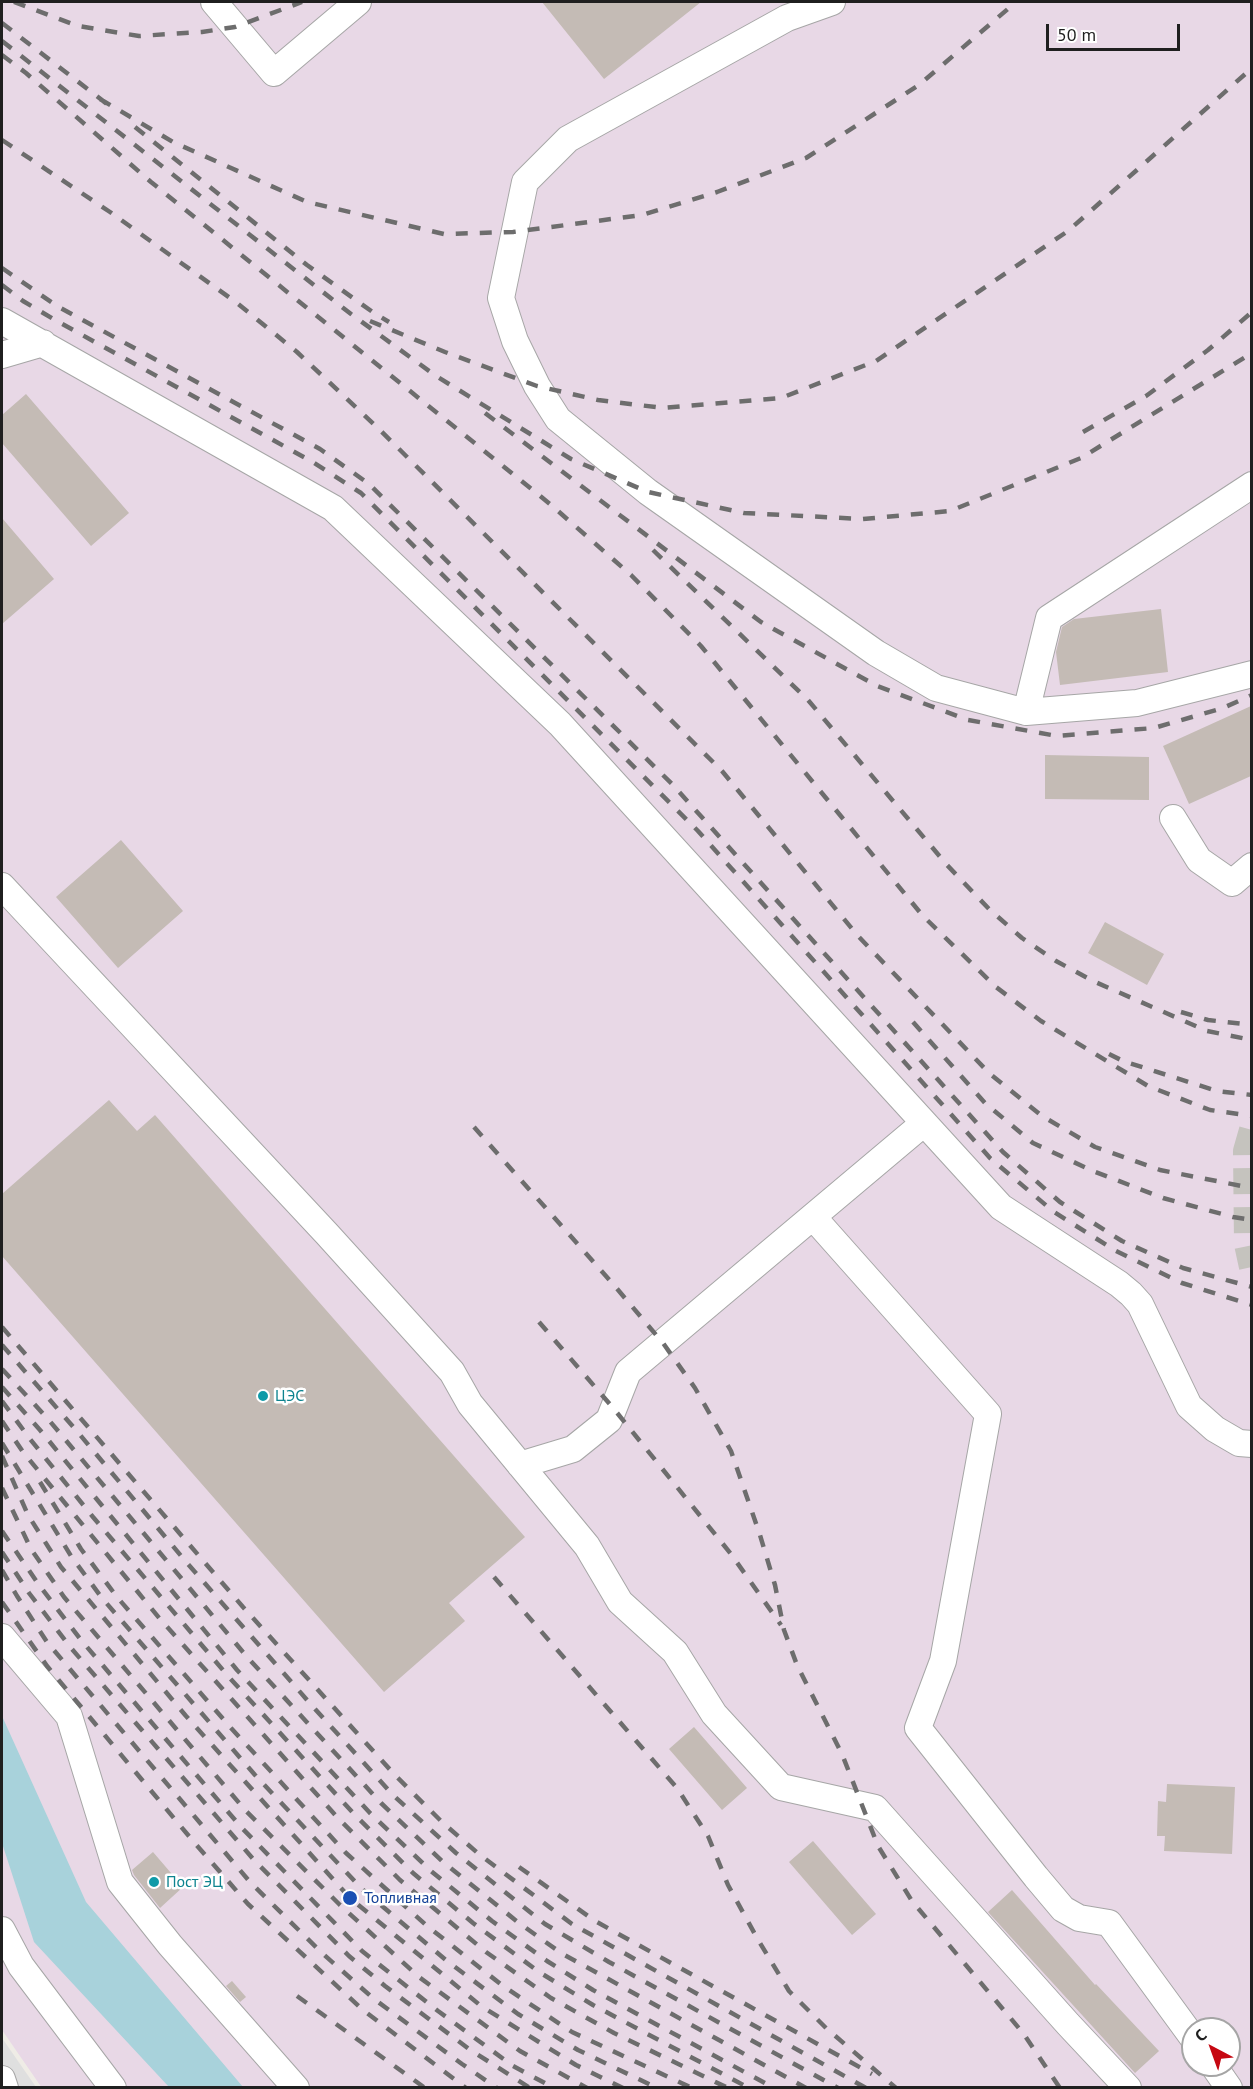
<!DOCTYPE html>
<html>
<head>
<meta charset="utf-8">
<style>
  body { margin:0 }
  #map { position:relative; width:1253px; height:2089px; overflow:hidden; background:#efece6; font-family:"PT Sans",sans-serif }
  canvas { display:block }
  .frame { position:absolute; inset:0; border:3px solid #1f1f1f; pointer-events:none }
  .north { position:absolute; left:1181px; top:2017px; width:60px; height:60px; box-sizing:border-box; background:#fff; border:2px solid #a5a5a5; border-radius:50%; rotate:319deg; font-size:16px; font-weight:700; line-height:24px; text-align:center; color:#1f1f1f }
  .north::after { content:''; display:block; margin:auto; width:21px; height:27px; background:#c60812; clip-path:polygon(50% 0,100% 100%,50% 72%,0 100%) }
  .scale { position:absolute; left:1046px; top:24px; width:134px; height:27px; box-sizing:border-box; border:3px solid #1f1f1f; border-top:0; padding-left:8px; font-size:18px; line-height:21px; white-space:nowrap; color:#1f1f1f; -webkit-text-stroke:4px #fff; paint-order:stroke }
</style>
</head>
<body>
<div id="map">
<canvas width="1253" height="2089"></canvas>
<div class="frame"></div>
<div class="north">С</div>
<div class="scale">50 m</div>
</div>
<script>
const g = document.querySelector('canvas').getContext('2d');
g.lineJoin = 'round';
function paint(path, color) {
  g.fillStyle = color;
  g.fill(path, 'evenodd');
}
function poly(rows) {
  const path = new Path2D();
  for (const r of rows) {
    path.moveTo(r[0], r[1]);
    for (let i = 2; i < r.length; i += 2) path.lineTo(r[i], r[i + 1]);
  }
  return path;
}
function stroke(path, color, width, dash) {
  g.strokeStyle = color;
  g.lineWidth = width;
  g.lineCap = dash ? 'butt' : 'round';
  g.setLineDash(dash || []);
  g.stroke(path);
}
function label(font, color, halo, rows, align = 'center') {
  g.font = font + ' "PT Sans",sans-serif';
  g.lineWidth = 5;
  g.setLineDash([]);
  g.textBaseline = 'middle';
  g.strokeStyle = halo;
  g.fillStyle = color;
  for (const [text, x, y, turn = 0] of rows) {
    g.save();
    g.translate(x, y);
    g.rotate((+turn || 0) * Math.PI / 180);
    g.textAlign = isNaN(turn) ? turn : align;
    if (halo) g.strokeText(text, 0, 0);
    g.fillText(text, 0, 0);
    g.restore();
  }
}
paint(poly([
  [2,2,1251,2,1251,2087,42,2088,2,2030],
  [1193,2029,1229,2029,1229,2065,1193,2065]
]), '#e8d8e6');
paint(poly([
  [2,2038,36,2087,2,2087]
]), '#dfdfdf');
paint(poly([
  [2,1716,86,1902,243,2087,169,2087,34,1942,2,1843]
]), '#a8d2db');
paint(poly([
  [542,2,701,2,604,79],
  [26,394,129,513,91,546,2,443,2,415],
  [2,518,54,579,2,624],
  [1161,609,1168,672,1060,685,1056,652,1062,627,1074,619],
  [1251,706,1251,776,1189,804,1163,746],
  [1045,755,1149,757,1149,800,1045,799],
  [121,840,183,911,118,968,56,897],
  [1105,922,1164,954,1147,985,1088,953],
  [109,1100,137,1131,155,1115,525,1537,449,1603,465,1621,384,1692,2,1256,2,1194],
  [694,1727,747,1788,722,1810,669,1749],
  [1167,1784,1235,1787,1232,1854,1164,1851,1165,1836,1157,1836,1158,1801,1166,1802],
  [813,1841,876,1914,852,1935,789,1862],
  [153,1852,183,1887,160,1908,134,1875,132,1870],
  [1012,1890,1095,1985,1096,1984,1159,2051,1135,2073,988,1912],
  [232,1981,246,1997,240,2002,226,1986]
]), '#c4bbb5');
stroke(poly([
  [1252,1130,1246,1151,1247,1244,1252,1267]
]), '#c5c3be', 26, [26, 13]);
const minor = poly([
  [214,2,274,73,358,2],
  [832,2,787,18,568,139,525,182,501,298,515,341,537,386,558,419,648,492,876,653,936,688,1026,712,1137,703,1252,674],
  [2,321,333,508,560,724,1001,1207,1119,1284,1131,1294,1140,1304,1189,1406,1215,1429,1239,1443,1252,1444],
  [2,355,43,343],
  [1026,712,1049,618,1252,485],
  [1173,818,1199,860,1232,883,1252,866],
  [2,886,327,1234,452,1372,470,1404,587,1546,620,1602,675,1652,714,1714,781,1787,875,1808,1068,2024,1128,2088],
  [813,1217,988,1414,943,1661,918,1728,1036,1877,1063,1909,1079,1918,1109,1923,1193,2038],
  [520,1465,573,1449,609,1420,628,1372,924,1123],
  [2,1637,69,1716,120,1882,170,1945,296,2088],
  [2,1930,21,1966,113,2088],
  [1213,2065,1229,2088],
  [2,2079,5,2088]
]);
stroke(minor, '#a6a6a6', 28);
stroke(minor, '#fff', 26);
stroke(poly([
  [14,2,78,26,139,36,202,32,235,27,302,2],
  [2,23,107,104],
  [2,41,351,314,436,376,571,459,648,492,744,513,863,519,950,511,1081,458,1252,353],
  [2,55,26,73,151,182,550,504,631,575,701,646,923,916,996,987,1041,1021,1148,1086,1210,1110,1252,1116],
  [100,99,173,142,307,202,444,234,513,232,642,215,717,192,806,158,919,85,1016,2],
  [135,127,307,265,374,313,389,322],
  [2,140,110,212,237,303,297,352,379,429,722,771,858,936,989,1073,1042,1116,1095,1147,1160,1170,1252,1188],
  [2,268,57,306,320,449,369,484,672,784,1003,1152,1060,1202,1122,1241,1183,1268,1252,1287],
  [2,285,23,301,55,320,311,461,361,493,698,831,990,1158,1054,1212,1116,1251,1182,1283,1252,1305],
  [370,321,445,352,537,386,598,400,663,408,781,398,876,361,1068,231,1252,68],
  [485,413,761,622,877,686,968,720,1057,736,1154,728,1223,708,1252,695],
  [1083,432,1146,396,1208,350,1252,312],
  [653,550,808,700,947,865,989,909,1022,938,1056,961,1093,981,1207,1031,1252,1040],
  [1181,1012,1208,1020,1252,1025],
  [913,1022,985,1103,1033,1143,1093,1171,1163,1198,1233,1217,1252,1220],
  [1109,1054,1123,1061,1217,1091,1252,1095],
  [474,1127,613,1284,663,1343,695,1388,731,1451,760,1535,775,1585,784,1630,797,1665,842,1754,878,1846,912,1901,1023,2033,1060,2088],
  [539,1322,614,1409,731,1554,781,1625],
  [2,1327,243,1607,394,1774,443,1823,480,1855,572,1924,866,2088],
  [2,1345,76,1430,187,1563,315,1709,393,1795,456,1853,545,1924,609,1962,838,2088],
  [2,1369,48,1419,248,1658,381,1803,443,1862,519,1923,561,1953,806,2088],
  [2,1387,40,1430,237,1670,370,1813,431,1871,492,1921,547,1961,593,1990,774,2088],
  [2,1401,30,1439,93,1517,228,1676,354,1814,413,1873,473,1923,539,1972,593,2005,749,2088],
  [2,1421,23,1452,160,1619,337,1817,400,1880,486,1952,551,1998,614,2033,728,2088],
  [2,1443,71,1556,102,1598,255,1775,362,1889,447,1961,518,2014,578,2050,657,2088],
  [2,1456,28,1515,61,1567,186,1716,350,1898,481,2006,576,2065,623,2088],
  [40,1482,81,1549,117,1597,231,1728,346,1853,426,1925,503,1986,572,2032,692,2088],
  [2,1488,31,1549,64,1597,246,1811,340,1905,419,1977,520,2051,587,2088],
  [2,1531,39,1585,81,1640,241,1827,362,1951,438,2011,513,2066,554,2088],
  [2,1552,29,1593,71,1648,254,1860,349,1956,385,1986,469,2049,530,2088],
  [2,1570,17,1596,47,1642,250,1882,322,1953,374,1999,462,2064,497,2088],
  [494,1577,677,1788,708,1836,728,1885,757,1938,789,1991,826,2028,896,2088],
  [2,1602,47,1666,193,1841,248,1904,363,2010,466,2088],
  [519,1867,595,1921,872,2074],
  [297,1996,425,2088]
]), '#6d6d6d', 4.5, [12, 12]);
for (const [x, y, r, color] of [
  [263,1396,6,"#0f9aa8"],
  [154,1882,6,"#0f9aa8"],
  [350,1898,8,"#1a4fb4"]
]) {
  const dot = new Path2D();
  dot.arc(x, y, r, 0, 2 * Math.PI);
  g.fillStyle = color;
  g.fill(dot);
  stroke(dot, '#fff', 2);
}
label('16px', '#0d838f', '#fff', [
  ["ЦЭС",275,1396],
  ["Пост ЭЦ",166,1882]
], 'left');
label('16px', '#164399', '#fff', [
  ["Топливная",364,1898]
], 'left');
</script>
</body>
</html>
